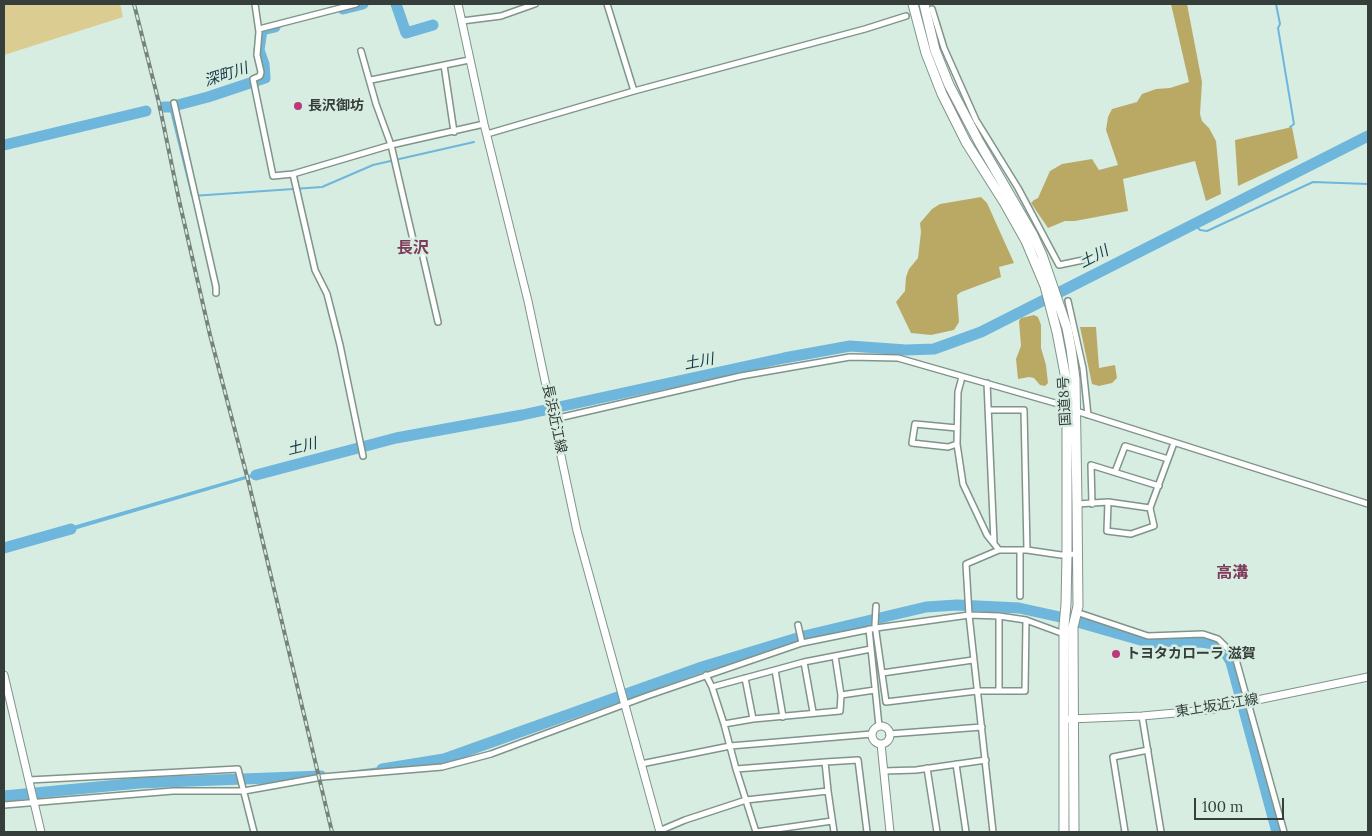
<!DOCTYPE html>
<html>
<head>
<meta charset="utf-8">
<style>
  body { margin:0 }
  #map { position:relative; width:1372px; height:836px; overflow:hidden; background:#d7ede2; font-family:Lora,serif }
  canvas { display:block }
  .frame { position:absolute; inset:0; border:5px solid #353e3a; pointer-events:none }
  .scale { position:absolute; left:1194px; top:798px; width:90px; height:22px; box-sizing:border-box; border:2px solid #353e3a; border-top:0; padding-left:6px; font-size:15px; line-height:18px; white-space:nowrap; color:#353e3a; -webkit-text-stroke:4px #d7ede2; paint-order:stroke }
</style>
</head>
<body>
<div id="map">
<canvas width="1372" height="836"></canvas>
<div class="frame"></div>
<div class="scale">100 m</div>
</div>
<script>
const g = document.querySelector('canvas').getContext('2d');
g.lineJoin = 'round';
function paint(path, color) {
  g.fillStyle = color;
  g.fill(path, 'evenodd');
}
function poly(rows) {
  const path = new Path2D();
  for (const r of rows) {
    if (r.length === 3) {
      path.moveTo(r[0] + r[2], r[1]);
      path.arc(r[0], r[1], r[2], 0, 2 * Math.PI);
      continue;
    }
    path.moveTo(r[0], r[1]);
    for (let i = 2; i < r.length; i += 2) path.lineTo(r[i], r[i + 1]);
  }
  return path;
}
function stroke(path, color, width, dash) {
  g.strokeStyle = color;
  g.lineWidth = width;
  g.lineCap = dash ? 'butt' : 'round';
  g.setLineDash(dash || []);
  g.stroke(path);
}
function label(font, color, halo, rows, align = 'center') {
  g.font = font + ' Lora,"Noto Sans JP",serif';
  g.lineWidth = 5;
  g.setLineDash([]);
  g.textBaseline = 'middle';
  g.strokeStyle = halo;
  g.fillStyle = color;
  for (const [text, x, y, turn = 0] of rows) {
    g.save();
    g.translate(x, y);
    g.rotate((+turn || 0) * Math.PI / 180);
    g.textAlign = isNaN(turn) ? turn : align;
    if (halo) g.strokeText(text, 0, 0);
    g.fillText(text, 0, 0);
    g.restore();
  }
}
paint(poly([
  [4,4,120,4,123,17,4,55]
]), '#dbcc92');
paint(poly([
  [1171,4,1187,4,1202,82,1200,114,1202,121,1209,128,1216,141,1221,194,1206,201,1195,161,1123,179,1128,211,1075,221,1065,221,1048,228,1031,203,1034,200,1038,198,1050,171,1062,164,1092,159,1099,170,1118,165,1106,130,1108,117,1112,109,1137,102,1142,94,1156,89,1170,88,1189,82],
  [1292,127,1298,158,1238,186,1235,140],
  [981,197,987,203,1014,263,999,267,1001,277,961,292,957,295,959,322,954,330,931,335,911,333,896,302,905,291,906,277,909,269,918,258,921,232,920,223,932,209,940,204],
  [1034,315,1038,317,1041,325,1041,348,1046,365,1048,383,1045,386,1040,385,1034,378,1029,377,1018,379,1016,359,1021,346,1019,321,1021,318],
  [1080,327,1096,327,1099,368,1115,365,1117,378,1112,383,1099,386,1092,384]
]), '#baa965');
paint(poly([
  [269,469,270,472,57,535,56,531],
  [397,765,397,768,306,778,308,776]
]), '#6eb6db');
stroke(poly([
  [1276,4,1280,24,1278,28,1294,124,1290,127],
  [170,107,192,196,322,187,373,165,474,142],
  [1194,224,1200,230,1207,231,1313,182,1368,184]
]), '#6eb6db', 2);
stroke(poly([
  [396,4,406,33,433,25],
  [343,9,363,4],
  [163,107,170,107,208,97,265,78,264,64,259,50,262,30,275,27],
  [4,145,146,111],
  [256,475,396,438,522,415,784,358,850,346,906,350,934,349,981,332,1368,136],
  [4,548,71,529],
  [382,769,444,759,702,667,804,636,926,607,957,605,1019,608,1060,617,1151,643,1201,642,1214,644,1225,652,1231,662,1277,832],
  [4,796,139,783,321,776]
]), '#6eb6db', 11);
const street = poly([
  [255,4,259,32,257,55,261,72,260,76,253,79,273,176,293,174,391,145,484,124],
  [607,4,634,91],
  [932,9,944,48,976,120,1018,188,1059,265,1093,258],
  [462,21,501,16,535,4],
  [259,29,356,4],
  [361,51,376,104,391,145,414,244,420,244,438,322],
  [444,65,454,132],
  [371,80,469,60],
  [174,103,216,287,216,293],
  [487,134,634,91,865,29,906,16],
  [293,174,315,270,327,294,340,345,363,456],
  [1068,301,1083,368,1088,415],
  [962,377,958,392,957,444,963,484,987,535,999,550,966,564,969,615,993,832],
  [987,383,994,542],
  [989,410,1024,410,1027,550,999,550],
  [1076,411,1368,504],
  [554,419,741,376,850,357,898,358,1062,405,1067,405],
  [957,444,948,447,912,443,915,424,957,428],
  [1115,472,1125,446,1168,459],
  [1108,502,1107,531,1131,534,1154,526,1150,508,1174,443],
  [1077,504,1108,502,1150,508],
  [1092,504,1091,465,1159,486],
  [1027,550,1061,555,1077,554],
  [1020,596,1020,550],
  [876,606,875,625,886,702,977,691,1025,691,1026,620],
  [1082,614,1148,636,1203,634,1218,639,1235,656,1284,832],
  [999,616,999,691],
  [798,625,802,643],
  [869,629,879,726],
  [835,656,841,695],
  [804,662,871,649],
  [882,673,973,660],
  [706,675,712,687,724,724,736,769,756,832],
  [745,678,753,719],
  [712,687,775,670],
  [1142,716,1161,832],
  [783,717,775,670,804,662,813,712],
  [724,724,753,719,840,711,841,695,875,690],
  [889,734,982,727],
  [825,762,858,760,867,832],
  [641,764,730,746,872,734],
  [956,764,966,832],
  [927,768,937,832],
  [884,771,916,770,986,760],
  [29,780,238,769,254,832],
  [828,791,834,832],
  [4,805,173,791,244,791,322,777,442,767,491,754,647,696,802,643,876,628,969,615,999,616,1026,620,1064,634],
  [659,831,685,820,746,800,828,791,825,762,736,769],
  [756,832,832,821],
  [1125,832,1113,757,1148,750]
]);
const secondary = poly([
  [458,4,484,124,528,301,577,531,660,832],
  [4,675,41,832],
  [1070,719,1142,716,1209,710,1368,677],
  [881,735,9],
  [881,744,890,832]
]);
const highway = poly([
  [913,4,926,53,942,94,966,142,1004,202,1026,241,1045,286,1057,332,1066,379,1067,405,1067,555,1066,604,1064,626,1064,832],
  [924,4,935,50,949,85,979,142,1033,235,1042,255,1067,328,1071,349,1075,379,1077,504,1078,606,1073,627,1074,832]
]);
stroke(street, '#80948a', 8);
stroke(secondary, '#80948a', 9);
stroke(highway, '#80948a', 11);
stroke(street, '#fff', 5);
stroke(secondary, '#fff', 7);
stroke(highway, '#fff', 9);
const rail = poly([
  [134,4,159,103,179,200,210,335,249,484,332,832]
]);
stroke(rail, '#75837c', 4);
stroke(rail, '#d7ede2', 2, [5.5]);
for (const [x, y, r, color] of [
  [298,106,5,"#bd387b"],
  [1116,654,5,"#bd387b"]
]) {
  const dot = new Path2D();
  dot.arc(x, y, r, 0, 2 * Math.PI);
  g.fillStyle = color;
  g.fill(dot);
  stroke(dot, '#d7ede2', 2);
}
label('bold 14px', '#353e3a', '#d7ede2', [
  ["長沢御坊",308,106],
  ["トヨタカローラ 滋賀",1126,654]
], 'left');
label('14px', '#353e3a', '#d7ede2', [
  ["国道8号",1065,401,-93],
  ["長浜近江線",554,419,78],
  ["東上坂近江線",1217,706,-9]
]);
label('italic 15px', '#163747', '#d7ede2', [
  ["深町川",226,75,-18],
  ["土川",1094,257,-27],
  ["土川",699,362,-11],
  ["土川",302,447,-14]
]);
label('bold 16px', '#7e3b59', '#d7ede2', [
  ["長沢",413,248],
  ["高溝",1232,573]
]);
</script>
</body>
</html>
